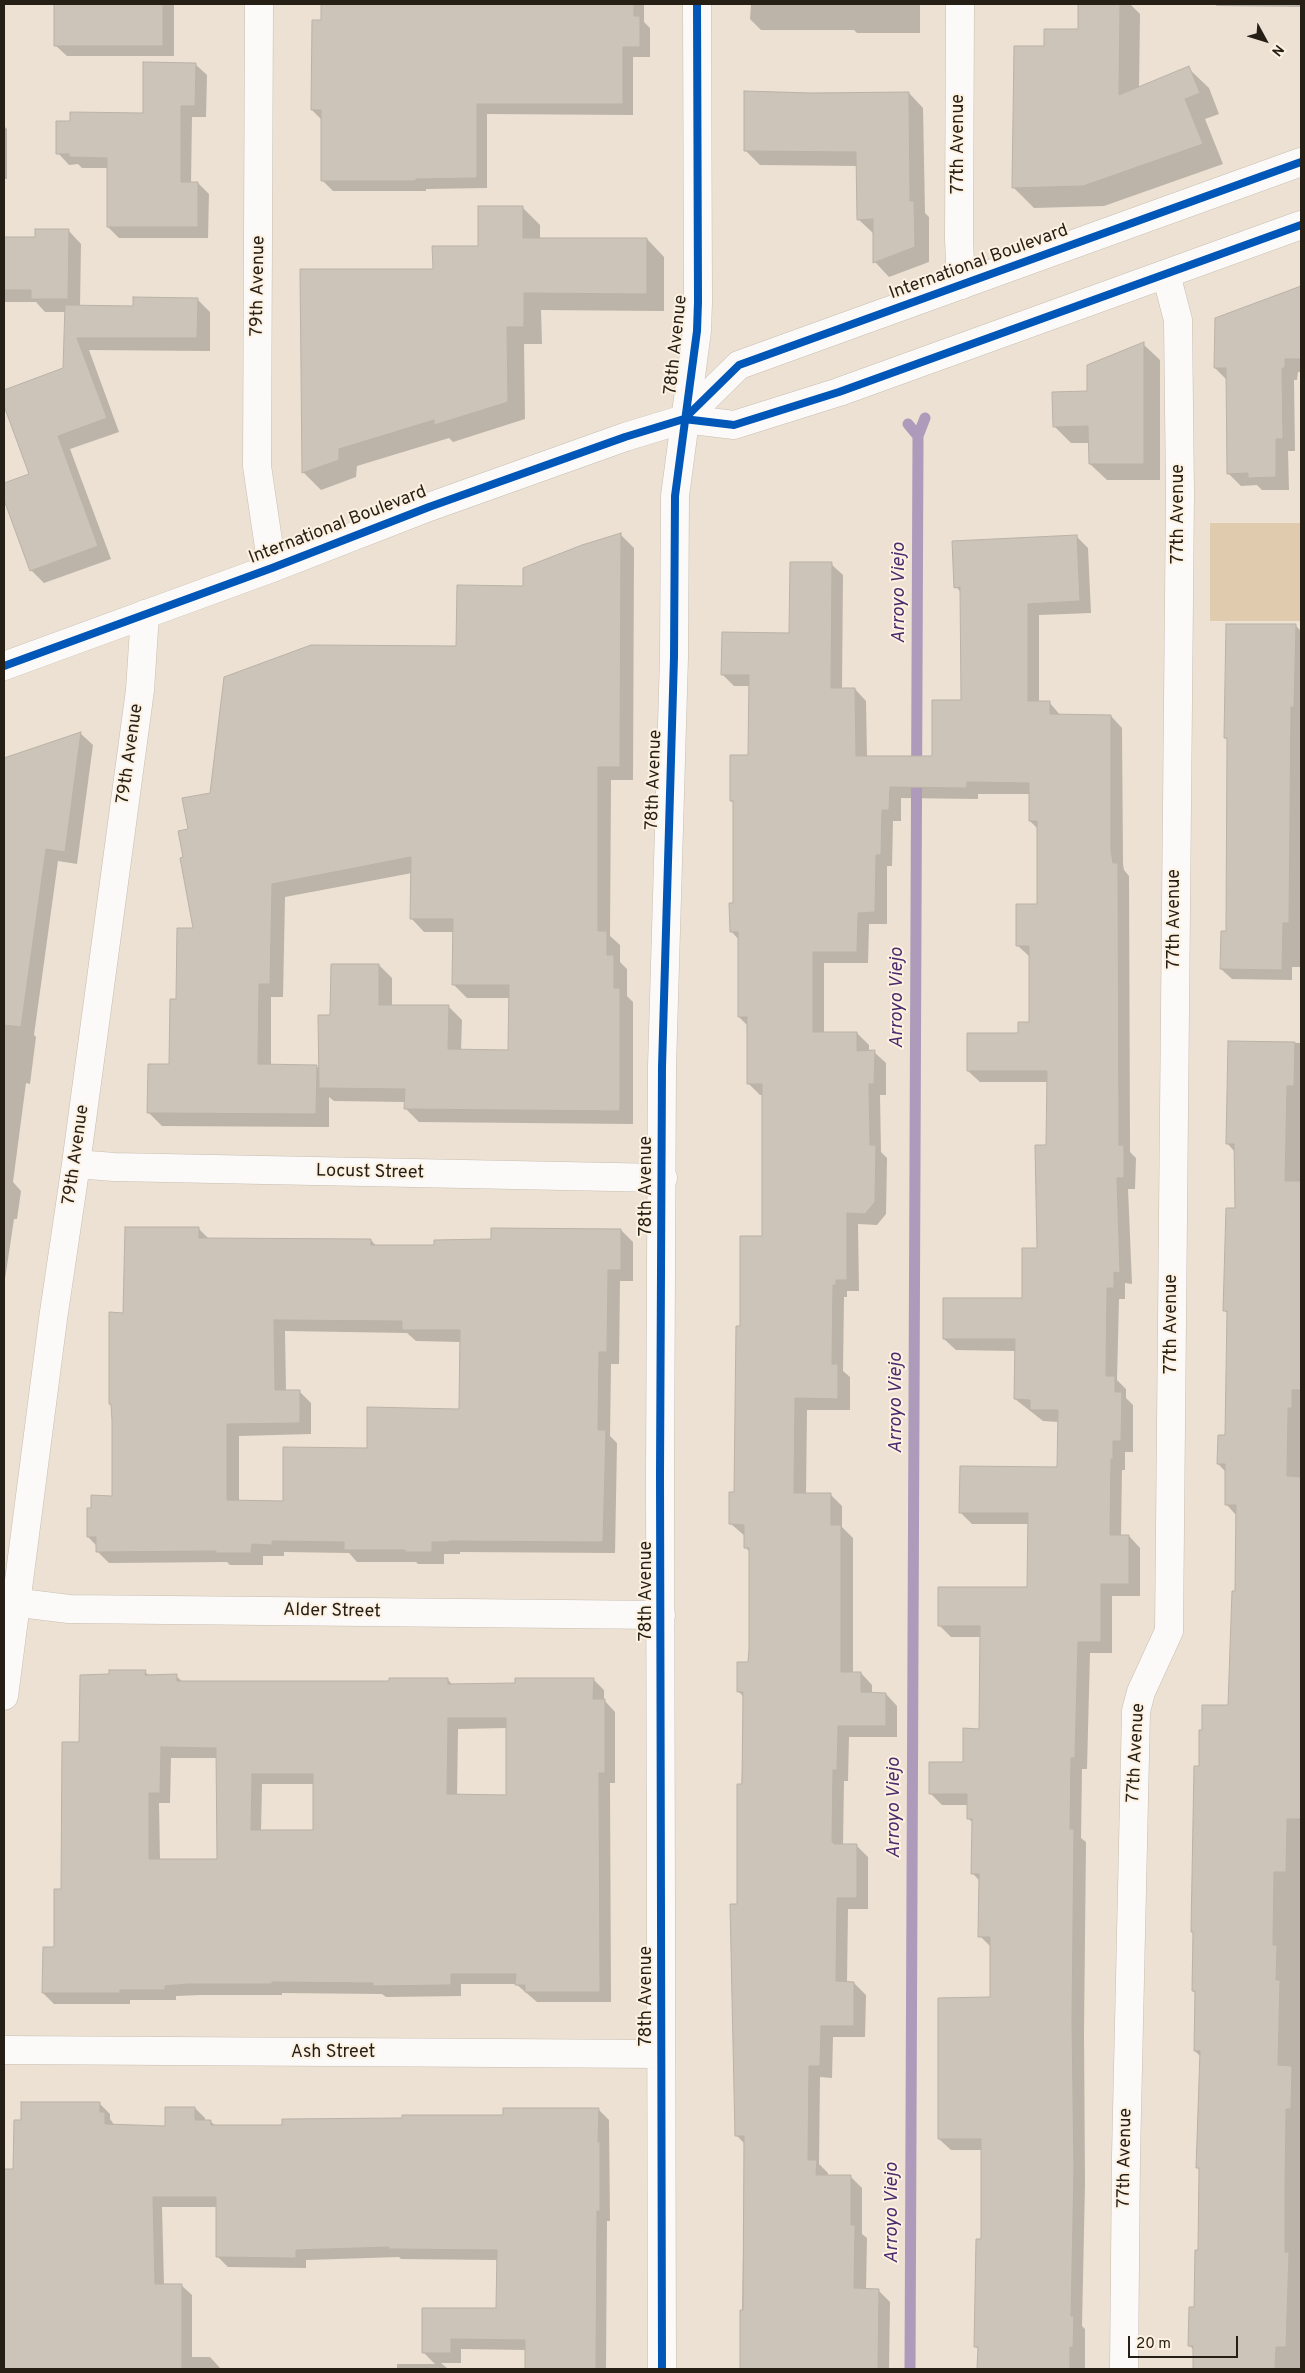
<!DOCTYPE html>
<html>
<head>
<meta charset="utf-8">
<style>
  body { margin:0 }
  #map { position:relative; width:1305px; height:2373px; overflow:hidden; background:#ece1d2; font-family:Overpass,sans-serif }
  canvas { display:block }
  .frame { position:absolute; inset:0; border:5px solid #261f16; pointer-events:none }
  .north { position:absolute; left:1240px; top:15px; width:50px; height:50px; -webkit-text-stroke:4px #fdf1e1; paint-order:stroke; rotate:129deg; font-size:14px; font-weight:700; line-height:20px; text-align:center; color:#261f16 }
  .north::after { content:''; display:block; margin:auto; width:18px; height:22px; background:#261f16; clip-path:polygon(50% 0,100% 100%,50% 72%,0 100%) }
  .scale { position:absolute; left:1128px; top:2336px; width:110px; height:22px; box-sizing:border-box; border:2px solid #261f16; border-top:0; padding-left:6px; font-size:15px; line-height:18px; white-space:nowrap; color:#261f16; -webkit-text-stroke:4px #fdf1e1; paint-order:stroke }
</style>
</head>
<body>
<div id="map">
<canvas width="1305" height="2373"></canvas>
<div class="frame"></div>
<div class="north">N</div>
<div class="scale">20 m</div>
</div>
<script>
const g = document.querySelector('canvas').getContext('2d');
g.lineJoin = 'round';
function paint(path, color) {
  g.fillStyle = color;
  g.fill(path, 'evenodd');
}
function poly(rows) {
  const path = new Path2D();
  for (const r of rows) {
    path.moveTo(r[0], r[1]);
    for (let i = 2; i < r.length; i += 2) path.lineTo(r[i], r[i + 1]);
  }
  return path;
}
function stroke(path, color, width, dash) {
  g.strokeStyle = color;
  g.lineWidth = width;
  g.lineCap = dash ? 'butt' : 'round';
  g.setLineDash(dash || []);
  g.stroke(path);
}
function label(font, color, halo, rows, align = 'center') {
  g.font = font + ' Overpass,sans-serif';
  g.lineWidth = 4;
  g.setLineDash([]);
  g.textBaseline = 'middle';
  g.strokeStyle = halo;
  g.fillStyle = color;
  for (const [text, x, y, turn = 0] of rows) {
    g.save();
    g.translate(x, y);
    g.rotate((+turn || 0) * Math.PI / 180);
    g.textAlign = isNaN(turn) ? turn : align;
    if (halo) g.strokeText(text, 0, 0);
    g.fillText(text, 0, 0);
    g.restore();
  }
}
paint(poly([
  [1210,523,1301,523,1301,621,1210,621]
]), '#e0cbaf');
paint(poly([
  [56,4,174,4,174,56,67,56,55,45],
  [323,4,644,4,644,22,650,28,650,57,633,57,633,115,487,114,487,188,426,189,426,191,333,191,322,180,323,121,312,110],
  [751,4,920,4,920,33,857,33,854,30,761,30,750,19],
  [1080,4,1130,4,1140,14,1139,88,1188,68,1209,88,1219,114,1205,119,1223,164,1104,206,1034,208,1014,188,1045,47,1080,31],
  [1214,4,1301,4,1301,7,1217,6],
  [195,64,207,75,206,117,192,117,191,183,198,183,209,194,208,238,119,238,108,227,108,168,82,168,78,164,69,165,58,153,71,122,144,114],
  [909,93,923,108,925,213,929,217,929,262,889,277,875,262,874,234,858,219,858,166,760,165,745,150,811,94],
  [4,126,7,129,7,179,4,179],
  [522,207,540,225,540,239,647,239,664,257,664,311,541,310,542,344,524,344,525,419,453,442,449,438,357,466,356,477,321,490,304,473,301,270,434,271,480,247],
  [68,230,81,244,80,307,134,307,197,299,210,312,210,351,89,350,119,432,70,449,111,559,44,583,31,570,4,496,4,484,30,474,4,403,4,392,65,369,66,312,45,312,36,302,4,302,4,238,36,239],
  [1287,293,1301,293,1301,372,1298,372,1297,380,1294,380,1295,451,1288,451,1289,490,1262,490,1257,485,1241,486,1228,473,1227,380,1215,368],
  [1143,344,1160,360,1160,480,1107,480,1090,464,1090,443,1071,443,1055,427,1089,392],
  [621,535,634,548,633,780,611,780,610,936,620,945,620,962,627,969,627,996,633,1002,633,1124,419,1122,406,1109,406,1102,334,1101,329,1097,329,1127,162,1126,149,1113,171,1065,177,1000,194,929,185,858,189,830,212,794,457,647,524,587],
  [412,873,411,918,424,932,454,932,454,985,467,998,510,998,509,1051,461,1051,462,1020,448,1006,392,1006,392,978,379,965,332,1016,320,1069,316,1066,271,1066,271,997,283,997,285,897],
  [1076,536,1088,548,1091,613,1039,615,1039,702,1049,702,1061,716,1111,716,1122,728,1123,864,1124,870,1129,876,1130,1152,1136,1158,1135,1189,1128,1189,1132,1284,1125,1283,1125,1299,1119,1299,1117,1380,1126,1389,1126,1398,1133,1405,1133,1452,1125,1452,1125,1470,1122,1470,1121,1536,1129,1536,1140,1548,1140,1596,1112,1596,1112,1653,1090,1653,1087,1769,1082,1769,1081,1838,1086,1842,1084,2033,1085,2184,1082,2326,1085,2329,1085,2369,978,2369,979,2350,975,2346,982,2241,983,2150,951,2150,939,2139,991,1999,992,1948,980,1936,980,1881,972,1873,973,1823,968,1818,968,1805,942,1805,930,1793,965,1763,981,1730,981,1637,951,1637,939,1625,1028,1588,1029,1524,972,1524,960,1512,1059,1468,1059,1422,1043,1421,1015,1399,1016,1351,956,1350,944,1339,1023,1299,1038,1250,1048,1146,1048,1082,980,1082,968,1071,1019,1034,1030,1023,1030,957,1017,945,1038,905,1038,829,1030,821,1030,794,978,794,978,799,901,798,901,821,893,821,892,866,887,866,887,924,869,924,868,963,824,963,824,1033,857,1033,869,1045,869,1052,874,1052,886,1063,886,1095,880,1095,881,1152,887,1158,886,1214,877,1225,858,1224,859,1291,847,1291,847,1297,844,1297,843,1371,850,1377,850,1410,807,1410,806,1494,830,1494,842,1506,842,1527,853,1538,853,1673,861,1673,872,1685,872,1694,886,1694,897,1706,897,1737,849,1737,848,1781,844,1781,843,1845,856,1845,868,1857,868,1909,848,1909,847,1983,854,1983,866,1995,865,2037,833,2037,832,2078,820,2077,819,2164,828,2173,828,2176,850,2176,862,2188,862,2234,867,2238,866,2290,878,2290,890,2302,889,2369,741,2369,745,2144,736,2135,738,1906,744,1697,738,1691,749,1663,751,1553,745,1547,745,1536,731,1524,735,1494,741,1328,763,1237,763,1095,760,1095,748,1083,748,1026,739,1017,739,940,731,931,734,905,735,804,731,801,749,756,750,686,734,686,722,674,790,634,831,564,843,575,842,689,855,689,866,701,867,757,934,757,962,702,962,593,956,587],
  [1296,626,1301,631,1301,967,1292,967,1292,980,1232,979,1221,969,1227,933,1228,740,1225,738],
  [80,733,93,745,77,864,58,861,34,1035,36,1037,30,1084,26,1083,13,1182,21,1191,17,1219,14,1219,4,1286,4,758],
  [1229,1042,1301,1043,1301,2369,1194,2369,1194,2350,1190,2346,1200,2252,1200,2171,1198,2168,1201,2057,1195,2051,1196,1994,1193,1991,1194,1934,1192,1931,1200,1768,1229,1706,1237,1592,1236,1515,1226,1504,1226,1472,1218,1464,1226,1436,1228,1314,1224,1310,1236,1209,1235,1152,1227,1143],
  [199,1229,210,1240,371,1240,377,1247,435,1246,621,1230,633,1242,633,1281,620,1281,619,1364,611,1364,610,1436,617,1443,615,1553,460,1552,460,1554,444,1554,444,1564,418,1564,416,1562,357,1562,349,1553,284,1552,284,1556,263,1556,263,1565,230,1565,227,1562,109,1563,97,1551,97,1546,88,1537,92,1509,113,1497,112,1406,110,1404,124,1314],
  [285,1331,407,1333,416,1341,461,1342,460,1410,368,1449,284,1502,239,1502,239,1436,311,1434,311,1403,299,1391,286,1392],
  [145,1672,150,1676,176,1676,183,1682,390,1682,447,1679,453,1685,516,1685,593,1679,604,1690,604,1700,615,1712,615,1783,610,1783,611,2002,537,2002,516,1984,461,1984,461,1996,386,1997,382,1994,282,1993,282,1995,200,1995,176,1996,176,2000,130,2000,130,2004,54,2004,43,1993,55,1948,81,1744],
  [507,1728,507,1796,457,1796,458,1729],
  [171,1758,217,1758,218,1860,160,1860,159,1803,170,1803],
  [262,1784,315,1784,315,1831,261,1831],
  [100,2104,110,2114,110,2119,115,2126,167,2127,195,2108,205,2118,205,2122,211,2122,216,2126,283,2126,504,2116,598,2109,609,2120,610,2221,607,2221,606,2369,526,2369,526,2350,461,2349,461,2363,441,2363,448,2369,397,2369,397,2364,435,2364,423,2352,497,2309,498,2260,401,2259,399,2257,306,2260,306,2268,228,2267,217,2256,217,2207,162,2207,164,2285,181,2285,192,2295,192,2357,210,2357,221,2369,4,2369,4,2227,22,2121]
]), '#0003');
stroke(poly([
  [908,424,918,436],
  [910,2369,918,436,925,418]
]), '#ae9abb', 11);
const building = poly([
  [54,4,163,4,163,46,54,46,54,4],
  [321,4,634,4,634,16,640,16,640,47,623,47,623,104,477,104,477,178,416,179,416,181,321,181,321,110,311,110,312,20,321,20,321,4],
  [1078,4,1120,4,1119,95,1189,66,1200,93,1185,99,1203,144,1083,186,1012,188,1014,46,1044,46,1044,29,1078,29,1078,4],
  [143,62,196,63,195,106,181,106,181,182,198,182,198,227,107,227,107,158,69,157,69,154,56,154,56,121,70,121,70,112,143,113,143,62],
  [744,91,811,93,909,92,910,201,914,201,915,247,873,263,873,219,857,220,856,152,744,151,744,91],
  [478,206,523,206,523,238,647,238,647,294,524,293,524,327,507,327,508,402,434,425,434,420,339,449,339,460,302,473,300,269,433,269,432,246,478,246,478,206],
  [35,229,69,229,68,299,31,299,31,290,4,290,4,237,35,237,35,229],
  [1301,286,1301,359,1285,359,1285,368,1282,368,1283,439,1276,439,1276,477,1248,478,1248,473,1227,474,1226,368,1214,368,1215,318,1301,286],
  [133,297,198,298,197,338,77,338,107,418,58,436,98,546,30,571,4,500,4,483,29,474,4,406,4,390,63,368,65,305,133,306,133,297],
  [1144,342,1144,464,1089,464,1088,426,1053,427,1052,392,1087,391,1087,365,1144,342],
  [621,533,620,767,598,767,598,931,607,931,607,955,614,955,614,988,620,988,620,1111,404,1109,405,1089,319,1088,318,1015,330,1015,331,964,379,964,379,1005,449,1005,448,1049,508,1050,509,985,452,985,453,919,410,919,411,857,272,884,270,984,259,984,258,1064,317,1065,316,1114,147,1113,148,1064,169,1064,170,999,176,999,177,928,193,928,180,858,183,857,178,831,188,829,182,798,210,793,224,677,311,645,456,646,457,585,523,586,523,568,582,545,621,533],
  [1077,535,1080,601,1028,604,1028,701,1050,701,1050,714,1111,715,1111,851,1113,863,1118,863,1119,1145,1124,1145,1124,1178,1117,1178,1120,1273,1114,1272,1114,1288,1107,1288,1106,1376,1115,1376,1115,1392,1122,1392,1121,1441,1113,1441,1113,1459,1111,1459,1110,1535,1129,1535,1129,1584,1101,1584,1101,1642,1078,1642,1075,1758,1071,1758,1070,1829,1074,1829,1072,2020,1074,2171,1071,2316,1074,2316,1073,2347,1070,2347,1070,2369,977,2369,978,2347,974,2347,976,2239,981,2239,981,2139,938,2139,938,1998,990,1997,990,1937,978,1937,979,1874,971,1874,972,1819,967,1819,967,1794,929,1794,929,1762,963,1762,963,1728,979,1729,980,1626,938,1626,938,1587,1027,1587,1028,1513,959,1513,960,1466,1057,1467,1058,1410,1030,1410,1030,1400,1014,1399,1015,1339,943,1339,943,1298,1022,1298,1022,1248,1037,1248,1035,1145,1046,1145,1047,1071,967,1071,967,1033,1018,1033,1018,1022,1029,1022,1029,946,1016,946,1016,904,1037,904,1037,821,1029,821,1029,783,967,782,967,788,890,787,889,810,882,810,881,855,876,855,875,912,858,913,857,952,813,952,813,1032,857,1032,857,1051,875,1050,874,1084,869,1084,870,1145,876,1145,875,1202,865,1214,847,1213,847,1280,836,1280,836,1285,833,1285,832,1364,838,1364,838,1399,795,1398,794,1493,831,1493,831,1525,841,1525,841,1672,861,1672,861,1692,886,1693,886,1726,838,1726,837,1770,833,1770,832,1841,834,1844,857,1844,857,1898,837,1898,836,1981,854,1982,854,2026,821,2026,820,2066,809,2066,808,2160,817,2160,816,2175,851,2175,851,2225,855,2225,854,2288,879,2289,878,2369,740,2369,740,2310,743,2310,744,2136,735,2136,730,1904,737,1904,737,1784,742,1784,743,1692,737,1692,737,1662,748,1662,749,1650,749,1548,744,1548,744,1525,729,1524,729,1492,734,1492,736,1326,740,1326,740,1236,762,1236,762,1084,747,1084,747,1017,738,1017,738,932,730,932,729,903,733,903,733,801,730,801,730,755,748,755,749,675,721,675,722,632,789,633,790,562,832,562,831,688,855,688,856,756,932,756,932,700,961,700,960,587,954,588,952,541,1077,535],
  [1226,624,1296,624,1294,707,1291,707,1289,923,1283,923,1282,970,1220,969,1221,931,1226,931,1227,738,1224,738,1226,624],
  [81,732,65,852,46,849,21,1027,4,1025,4,758,81,732],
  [1228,1041,1295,1042,1294,1086,1287,1086,1285,1181,1301,1181,1301,1390,1292,1390,1292,1408,1288,1408,1287,1476,1301,1477,1301,1819,1287,1819,1286,1872,1274,1872,1273,1945,1277,1945,1276,1980,1280,1980,1278,2065,1292,2066,1291,2109,1286,2109,1285,2188,1285,2252,1289,2252,1286,2347,1276,2347,1275,2369,1193,2369,1193,2346,1188,2346,1189,2307,1194,2307,1195,2250,1198,2250,1199,2168,1196,2168,1197,2140,1200,2051,1194,2051,1195,1991,1192,1991,1193,1932,1191,1932,1194,1766,1199,1766,1199,1730,1202,1730,1202,1705,1228,1705,1232,1591,1235,1591,1236,1505,1225,1505,1225,1464,1217,1464,1218,1435,1225,1435,1227,1311,1223,1311,1226,1208,1235,1208,1234,1144,1226,1144,1228,1041],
  [125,1227,199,1227,199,1238,371,1239,371,1245,434,1245,434,1240,491,1239,491,1228,621,1229,621,1270,608,1270,607,1352,599,1352,598,1430,606,1430,603,1542,449,1541,449,1542,432,1542,432,1552,405,1552,405,1550,344,1550,344,1542,272,1541,272,1545,252,1544,251,1553,216,1553,216,1551,96,1552,96,1537,87,1537,87,1508,91,1508,91,1495,112,1496,112,1421,111,1404,109,1404,109,1312,123,1313,125,1227],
  [274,1320,402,1321,402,1330,460,1330,459,1409,367,1407,367,1448,283,1447,283,1501,227,1500,227,1424,300,1423,300,1390,275,1390,274,1320],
  [109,1670,146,1670,145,1675,177,1674,177,1681,389,1681,389,1678,448,1678,448,1684,515,1683,515,1678,594,1678,593,1699,605,1699,605,1773,599,1773,600,1992,525,1992,525,1985,515,1985,516,1974,451,1974,451,1985,373,1986,373,1983,272,1982,272,1984,188,1984,165,1986,165,1990,120,1990,120,1993,42,1993,43,1947,54,1947,54,1889,61,1889,62,1742,79,1742,80,1675,109,1674,109,1670],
  [448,1718,506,1718,506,1795,447,1794,448,1718],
  [161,1747,216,1748,217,1859,149,1859,149,1793,160,1793,161,1747],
  [252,1774,313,1774,313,1830,251,1830,252,1774],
  [21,2102,100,2102,100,2112,105,2112,105,2124,165,2126,165,2107,195,2107,195,2120,211,2120,211,2125,282,2125,282,2119,402,2118,402,2115,503,2115,503,2108,599,2108,598,2142,600,2142,600,2211,597,2211,596,2369,525,2369,525,2340,451,2339,451,2353,422,2353,422,2308,496,2308,497,2250,389,2249,389,2247,296,2250,296,2258,216,2257,216,2197,153,2197,155,2284,182,2284,182,2369,4,2369,4,2169,13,2169,14,2120,21,2120,21,2102]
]);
paint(building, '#cdc4b9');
stroke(building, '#bbb2a7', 1);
const minor = poly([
  [259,4,257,466,272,568],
  [960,4,959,239,961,285],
  [76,1164,114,1167,663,1178],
  [4,1601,69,1609,661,1615],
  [4,1696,53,1319,76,1164,140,690,145,614],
  [4,2050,661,2054],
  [662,2369,660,1473,662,1067,674,657,675,496,697,331,698,302,697,4],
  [1124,2369,1126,2156,1136,1711,1141,1692,1169,1631,1180,494,1178,320,1166,274]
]);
const primary = poly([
  [684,419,739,365,1301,162],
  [4,666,272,568,429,507,625,437,684,419,734,425,839,392,1301,225]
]);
stroke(minor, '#c7beb2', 29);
stroke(primary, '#c7beb2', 29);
stroke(minor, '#fcfaf8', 28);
stroke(primary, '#fcfaf8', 28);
stroke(poly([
  [684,419,739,365,1301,162],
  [4,666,272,568,429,507,625,437,684,419,734,425,839,392,1301,225],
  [662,2369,660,1473,662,1067,674,657,675,496,697,331,698,302,697,4]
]), '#0057b8', 8);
label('18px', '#261f16', '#fdf1e1', [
  ["77th Avenue",959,144,-90],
  ["International Boulevard",979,263,-20],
  ["79th Avenue",259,286,-89],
  ["78th Avenue",677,345,-84],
  ["77th Avenue",1179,514,-90],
  ["International Boulevard",338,526,-21],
  ["79th Avenue",131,754,-82],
  ["78th Avenue",655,780,-88],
  ["77th Avenue",1175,919,-90],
  ["79th Avenue",77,1155,-82],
  ["Locust Street",370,1173,1],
  ["78th Avenue",647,1186,-90],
  ["77th Avenue",1172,1324,-90],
  ["78th Avenue",647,1591,-90],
  ["Alder Street",332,1612,1],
  ["77th Avenue",1137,1753,-87],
  ["78th Avenue",647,1996,-90],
  ["Ash Street",333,2053],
  ["77th Avenue",1126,2158,-89]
]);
label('italic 19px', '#4c2c6f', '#fdf1e1', [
  ["Arroyo Viejo",900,593,-90],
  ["Arroyo Viejo",898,998,-90],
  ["Arroyo Viejo",897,1403,-90],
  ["Arroyo Viejo",895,1808,-90],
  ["Arroyo Viejo",893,2213,-90]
]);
</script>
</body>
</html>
